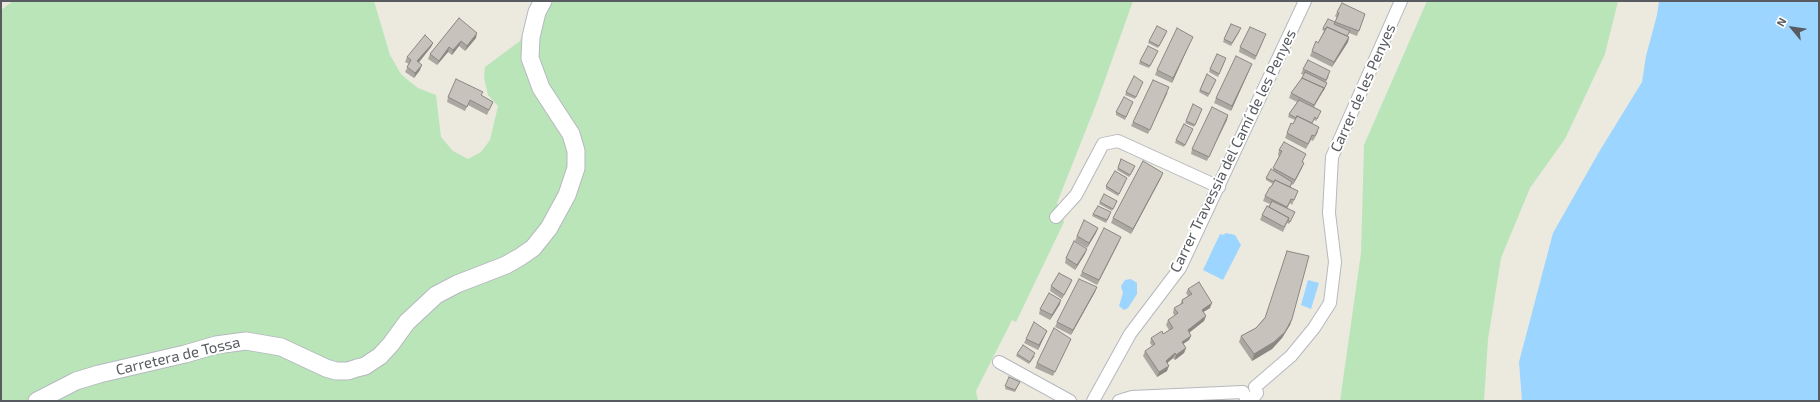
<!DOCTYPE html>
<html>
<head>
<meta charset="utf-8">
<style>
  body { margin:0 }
  #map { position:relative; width:1820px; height:402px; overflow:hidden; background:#ece9df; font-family:"Exo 2",sans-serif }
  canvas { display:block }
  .frame { position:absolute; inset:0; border:2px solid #585c61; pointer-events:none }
  .north { position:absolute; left:1772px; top:8px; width:40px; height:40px; -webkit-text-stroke:3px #fff; paint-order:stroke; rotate:299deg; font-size:11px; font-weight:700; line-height:16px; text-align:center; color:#585c61 }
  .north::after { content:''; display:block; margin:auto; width:14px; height:18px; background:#585c61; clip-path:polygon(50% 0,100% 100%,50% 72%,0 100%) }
</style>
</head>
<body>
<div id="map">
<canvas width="1820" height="402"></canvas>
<div class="frame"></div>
<div class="north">N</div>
</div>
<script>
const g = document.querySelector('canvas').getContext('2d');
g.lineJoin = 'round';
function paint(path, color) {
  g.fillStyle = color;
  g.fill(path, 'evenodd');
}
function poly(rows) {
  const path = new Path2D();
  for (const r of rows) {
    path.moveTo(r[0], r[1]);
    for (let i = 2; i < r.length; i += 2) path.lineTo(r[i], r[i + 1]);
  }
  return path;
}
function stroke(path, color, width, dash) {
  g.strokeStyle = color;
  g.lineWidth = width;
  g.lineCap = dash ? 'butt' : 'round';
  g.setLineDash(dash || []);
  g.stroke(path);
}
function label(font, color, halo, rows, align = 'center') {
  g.font = font + ' "Exo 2",sans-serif';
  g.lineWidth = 4;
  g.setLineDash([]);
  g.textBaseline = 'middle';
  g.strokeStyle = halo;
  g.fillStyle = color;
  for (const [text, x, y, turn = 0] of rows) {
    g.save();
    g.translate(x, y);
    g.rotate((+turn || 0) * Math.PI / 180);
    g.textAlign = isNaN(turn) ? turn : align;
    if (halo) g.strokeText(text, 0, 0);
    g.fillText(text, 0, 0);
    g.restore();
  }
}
paint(poly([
  [13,1,374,1,390,55,401,74,409,81,418,88,436,95,441,137,453,151,468,159,481,152,490,140,498,106,488,95,484,78,485,67,520,41,527,18,534,1,1133,1,1097,102,1057,203,1064,222,1016,322,1012,320,976,391,978,401,1,401,1,10],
  [1427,1,1618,1,1605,54,1565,139,1530,188,1501,258,1488,339,1484,401,1340,401,1361,253,1364,145]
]), '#bae5b9');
paint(poly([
  [1659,1,1819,1,1819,401,1522,401,1519,362,1553,233,1599,152,1642,82,1646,56,1657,15],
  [1226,233,1235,235,1241,245,1223,280,1203,270,1220,234,1223,235],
  [1131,279,1137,283,1137,294,1128,308,1124,310,1119,306,1123,293,1121,286,1125,280],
  [1308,280,1319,283,1311,309,1301,305]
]), '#9cd5ff');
const street = poly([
  [1056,217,1076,195,1103,144,1118,141,1219,187],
  [999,362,1070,401],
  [1255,387,1291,356,1314,328,1330,303,1335,262,1329,213,1332,157,1401,1],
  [1243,392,1246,398,1253,398,1257,393,1255,387],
  [1093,401,1130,334,1180,268,1305,1],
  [1119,401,1132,397,1243,392]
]);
const secondary = poly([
  [37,401,76,381,99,374,185,354,216,345,246,341,281,347,326,368,336,371,348,371,357,368,365,366,380,356,391,344,407,322,436,295,457,284,506,265,520,257,533,248,549,228,567,195,576,168,576,151,571,134,541,88,530,58,531,37,537,12,543,1]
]);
stroke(street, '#b5b8bd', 14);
stroke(secondary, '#b5b9bf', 19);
stroke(street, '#fff', 12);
stroke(secondary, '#fff', 17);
paint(poly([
  [1337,12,1365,14,1357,36,1349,33,1347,36,1349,37,1348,42,1332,67,1310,56,1312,51,1318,43,1324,31,1322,30,1323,28,1335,22,1337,18,1335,16],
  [459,18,476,38,465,51,459,46,452,55,448,52,437,65,428,59,430,54],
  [1240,31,1231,46,1223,42,1224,39],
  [1166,34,1158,48,1148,43,1149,41],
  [1264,39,1255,60,1239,52,1240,47],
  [1191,41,1172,83,1155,75,1157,70],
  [433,43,431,47,419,62,420,70,414,78,405,72,409,64,405,62,407,57],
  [1158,51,1149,68,1139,64,1140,61],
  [1225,61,1218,77,1209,72,1210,69],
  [1252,64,1231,111,1214,103,1216,98],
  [1303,69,1329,76,1326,82,1326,85,1322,93,1314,107,1321,111,1316,121,1314,120,1312,123,1318,132,1313,141,1311,140,1306,149,1285,138,1291,123,1293,124,1295,120,1288,117,1289,114,1297,102,1289,98,1291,93,1304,75,1301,74],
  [1207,74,1215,82,1208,97,1199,92],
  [1142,84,1135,99,1125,95,1126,92],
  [1168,92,1148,134,1131,126,1133,122],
  [481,95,493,102,487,115,468,105,465,111,447,102,448,97],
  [1133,102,1125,120,1116,115,1116,112],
  [1202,109,1194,127,1185,123,1186,121],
  [1228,115,1207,161,1191,154,1192,149],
  [1192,132,1184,147,1175,143,1176,140],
  [1279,150,1304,158,1302,162,1302,168,1293,185,1292,184,1290,187,1298,191,1292,205,1290,203,1287,209,1295,212,1289,224,1287,223,1283,232,1260,220,1262,215,1270,204,1263,201,1265,196,1273,184,1266,180,1266,178,1273,170,1279,156,1278,155],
  [1121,159,1134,169,1129,177,1117,170],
  [1161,178,1131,234,1111,223,1113,218],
  [1126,181,1118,196,1106,189,1106,186],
  [1117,201,1112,211,1099,204,1100,202],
  [1093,214,1110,215,1106,223,1092,216],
  [1098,228,1096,233,1087,248,1075,241,1077,236],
  [1119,242,1097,285,1080,276,1082,272],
  [1085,254,1075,270,1065,263,1066,258],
  [1072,280,1070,285,1062,299,1050,291,1051,286],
  [1097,287,1095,292,1071,335,1055,327,1057,322],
  [1188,289,1210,308,1203,312,1206,316,1204,321,1189,333,1191,336,1189,340,1183,344,1186,348,1184,353,1175,360,1173,358,1167,363,1167,371,1157,377,1143,356,1145,351,1152,346,1150,343,1151,338,1163,334,1169,330,1166,325,1168,320,1175,316,1173,313,1174,308,1180,305,1182,300,1188,296,1186,293],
  [1060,304,1050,320,1039,314,1040,309],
  [1264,318,1292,319,1290,325,1282,338,1272,349,1252,361,1239,342,1241,336,1256,328],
  [1047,331,1045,335,1038,350,1024,343,1026,339],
  [1071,339,1053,376,1035,368,1037,363],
  [1017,354,1035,356,1029,364,1016,356],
  [1009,377,1020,382,1015,392,1005,389]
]), '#aba8a2');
paint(poly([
  [477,33,476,38,465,51,467,46],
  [1193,37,1191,41,1172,83,1173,78],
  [1349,37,1348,42,1332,67,1334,62],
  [461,41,459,46,452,55,453,50],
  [433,43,431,47,416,66,417,61],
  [449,47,448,52,437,65,439,61],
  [1252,64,1250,69,1231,111,1232,106],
  [422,65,420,70,414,78,415,73],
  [1326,85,1322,93,1312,109,1314,105],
  [1228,115,1227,120,1207,161,1209,157],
  [1304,163,1302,168,1293,185,1295,180],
  [1163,173,1161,178,1131,234,1133,229],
  [1098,228,1096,233,1087,248,1089,243],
  [1121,237,1119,242,1097,285,1099,280],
  [1087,249,1085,254,1075,270,1077,265],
  [1097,287,1095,292,1071,335,1073,330],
  [1061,300,1060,304,1050,320,1052,315],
  [1212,303,1210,308,1200,314,1202,310],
  [1206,316,1204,321,1186,335,1188,330],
  [1292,319,1290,325,1282,338,1272,349,1252,361,1254,354],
  [1047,331,1045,335,1038,350,1039,345],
  [1191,336,1189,340,1180,346,1182,342],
  [1186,348,1184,353,1175,360,1176,355],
  [1175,353,1173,358,1164,366,1166,361],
  [1169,366,1167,371,1157,377,1159,372]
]), '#8b8884');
const building = poly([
  [1342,3,1365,14,1359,31,1335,22,1339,13,1337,12,1342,3],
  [459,18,477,33,467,46,461,41,453,50,449,47,439,61,430,54,459,18],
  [1328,19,1335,22,1334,24,1350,31,1347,36,1327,27,1325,29,1323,28,1328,19],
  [1231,24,1241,28,1232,43,1224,39,1231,24],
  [1157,26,1167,31,1159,46,1149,41,1157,26],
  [1250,27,1266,34,1256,56,1240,47,1250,27],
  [1327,27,1349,37,1334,62,1312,51,1316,41,1318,43,1327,27],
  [1177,28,1193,37,1173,78,1157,70,1177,28],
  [425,35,433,43,417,61,422,65,415,73,407,67,411,60,407,57,425,35],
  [1148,46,1158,51,1150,66,1140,61,1148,46],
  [1217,54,1226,58,1219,74,1210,69,1217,54],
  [1236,56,1252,64,1232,106,1216,98,1236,56],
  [1308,60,1330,71,1326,80,1303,69,1308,60],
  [1305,72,1327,83,1323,91,1324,88,1302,78,1305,72],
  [1207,74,1216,80,1209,94,1200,90,1207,74],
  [1134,76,1143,82,1136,97,1126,92,1134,76],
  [1302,78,1324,88,1314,105,1291,93,1302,78],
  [456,79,483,92,481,95,493,102,489,110,470,100,467,107,448,97,456,79],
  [1153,80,1169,87,1150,130,1133,122,1153,80],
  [1124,97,1133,102,1126,117,1116,112,1124,97],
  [1299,100,1321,111,1317,119,1315,117,1312,123,1297,116,1296,118,1289,114,1299,100],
  [1193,104,1202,109,1195,125,1186,121,1193,104],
  [1212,107,1228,115,1209,157,1192,149,1212,107],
  [1297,116,1319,127,1315,136,1312,135,1308,144,1287,133,1291,123,1293,124,1297,116],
  [1184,124,1193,129,1185,145,1176,140,1184,124],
  [1284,142,1306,154,1302,162,1304,163,1295,180,1273,168,1282,151,1279,150,1284,142],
  [1121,159,1135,166,1130,175,1118,168,1121,159],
  [1143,161,1163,173,1133,229,1113,218,1143,161],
  [1271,169,1292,182,1290,187,1275,180,1274,182,1266,178,1271,169],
  [1115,171,1127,178,1119,194,1106,186,1115,171],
  [1275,180,1298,191,1294,200,1291,199,1287,207,1265,196,1270,187,1271,187,1275,180],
  [1104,194,1117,201,1113,209,1100,202,1104,194],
  [1272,201,1295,212,1290,222,1288,220,1289,218,1269,207,1272,201],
  [1098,206,1111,212,1107,220,1093,214,1098,206],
  [1267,206,1289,218,1284,227,1262,215,1267,206],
  [1084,220,1098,228,1089,243,1077,236,1084,220],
  [1104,228,1121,237,1099,280,1082,272,1104,228],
  [1074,241,1087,249,1077,265,1066,258,1074,241],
  [1287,251,1309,256,1292,319,1285,332,1274,342,1254,354,1241,336,1256,328,1265,318,1287,251],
  [1059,273,1072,280,1064,295,1051,286,1059,273],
  [1079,279,1097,287,1073,330,1057,322,1079,279],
  [1199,282,1212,303,1202,310,1206,316,1188,330,1191,336,1182,342,1186,348,1176,355,1175,353,1166,361,1169,366,1159,372,1145,351,1155,344,1151,338,1162,331,1163,334,1173,328,1168,320,1178,313,1174,308,1183,303,1182,300,1192,294,1188,289,1199,282],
  [1049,293,1061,300,1052,315,1040,309,1049,293],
  [1034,322,1047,331,1039,345,1026,339,1034,322],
  [1054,328,1071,339,1055,372,1037,363,1054,328],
  [1023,345,1035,353,1030,362,1017,354,1023,345],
  [1009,377,1020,382,1015,390,1005,386,1009,377]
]);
paint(building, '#c7c3bc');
stroke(building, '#8b8884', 1);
label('15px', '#585c61', '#fff', [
  ["Carrer de les Penyes",1363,88,-66],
  ["Carrer Travessia del Camí de les Penyes",1233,151,-64],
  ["Carretera de Tossa",178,356,-13]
]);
</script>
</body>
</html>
